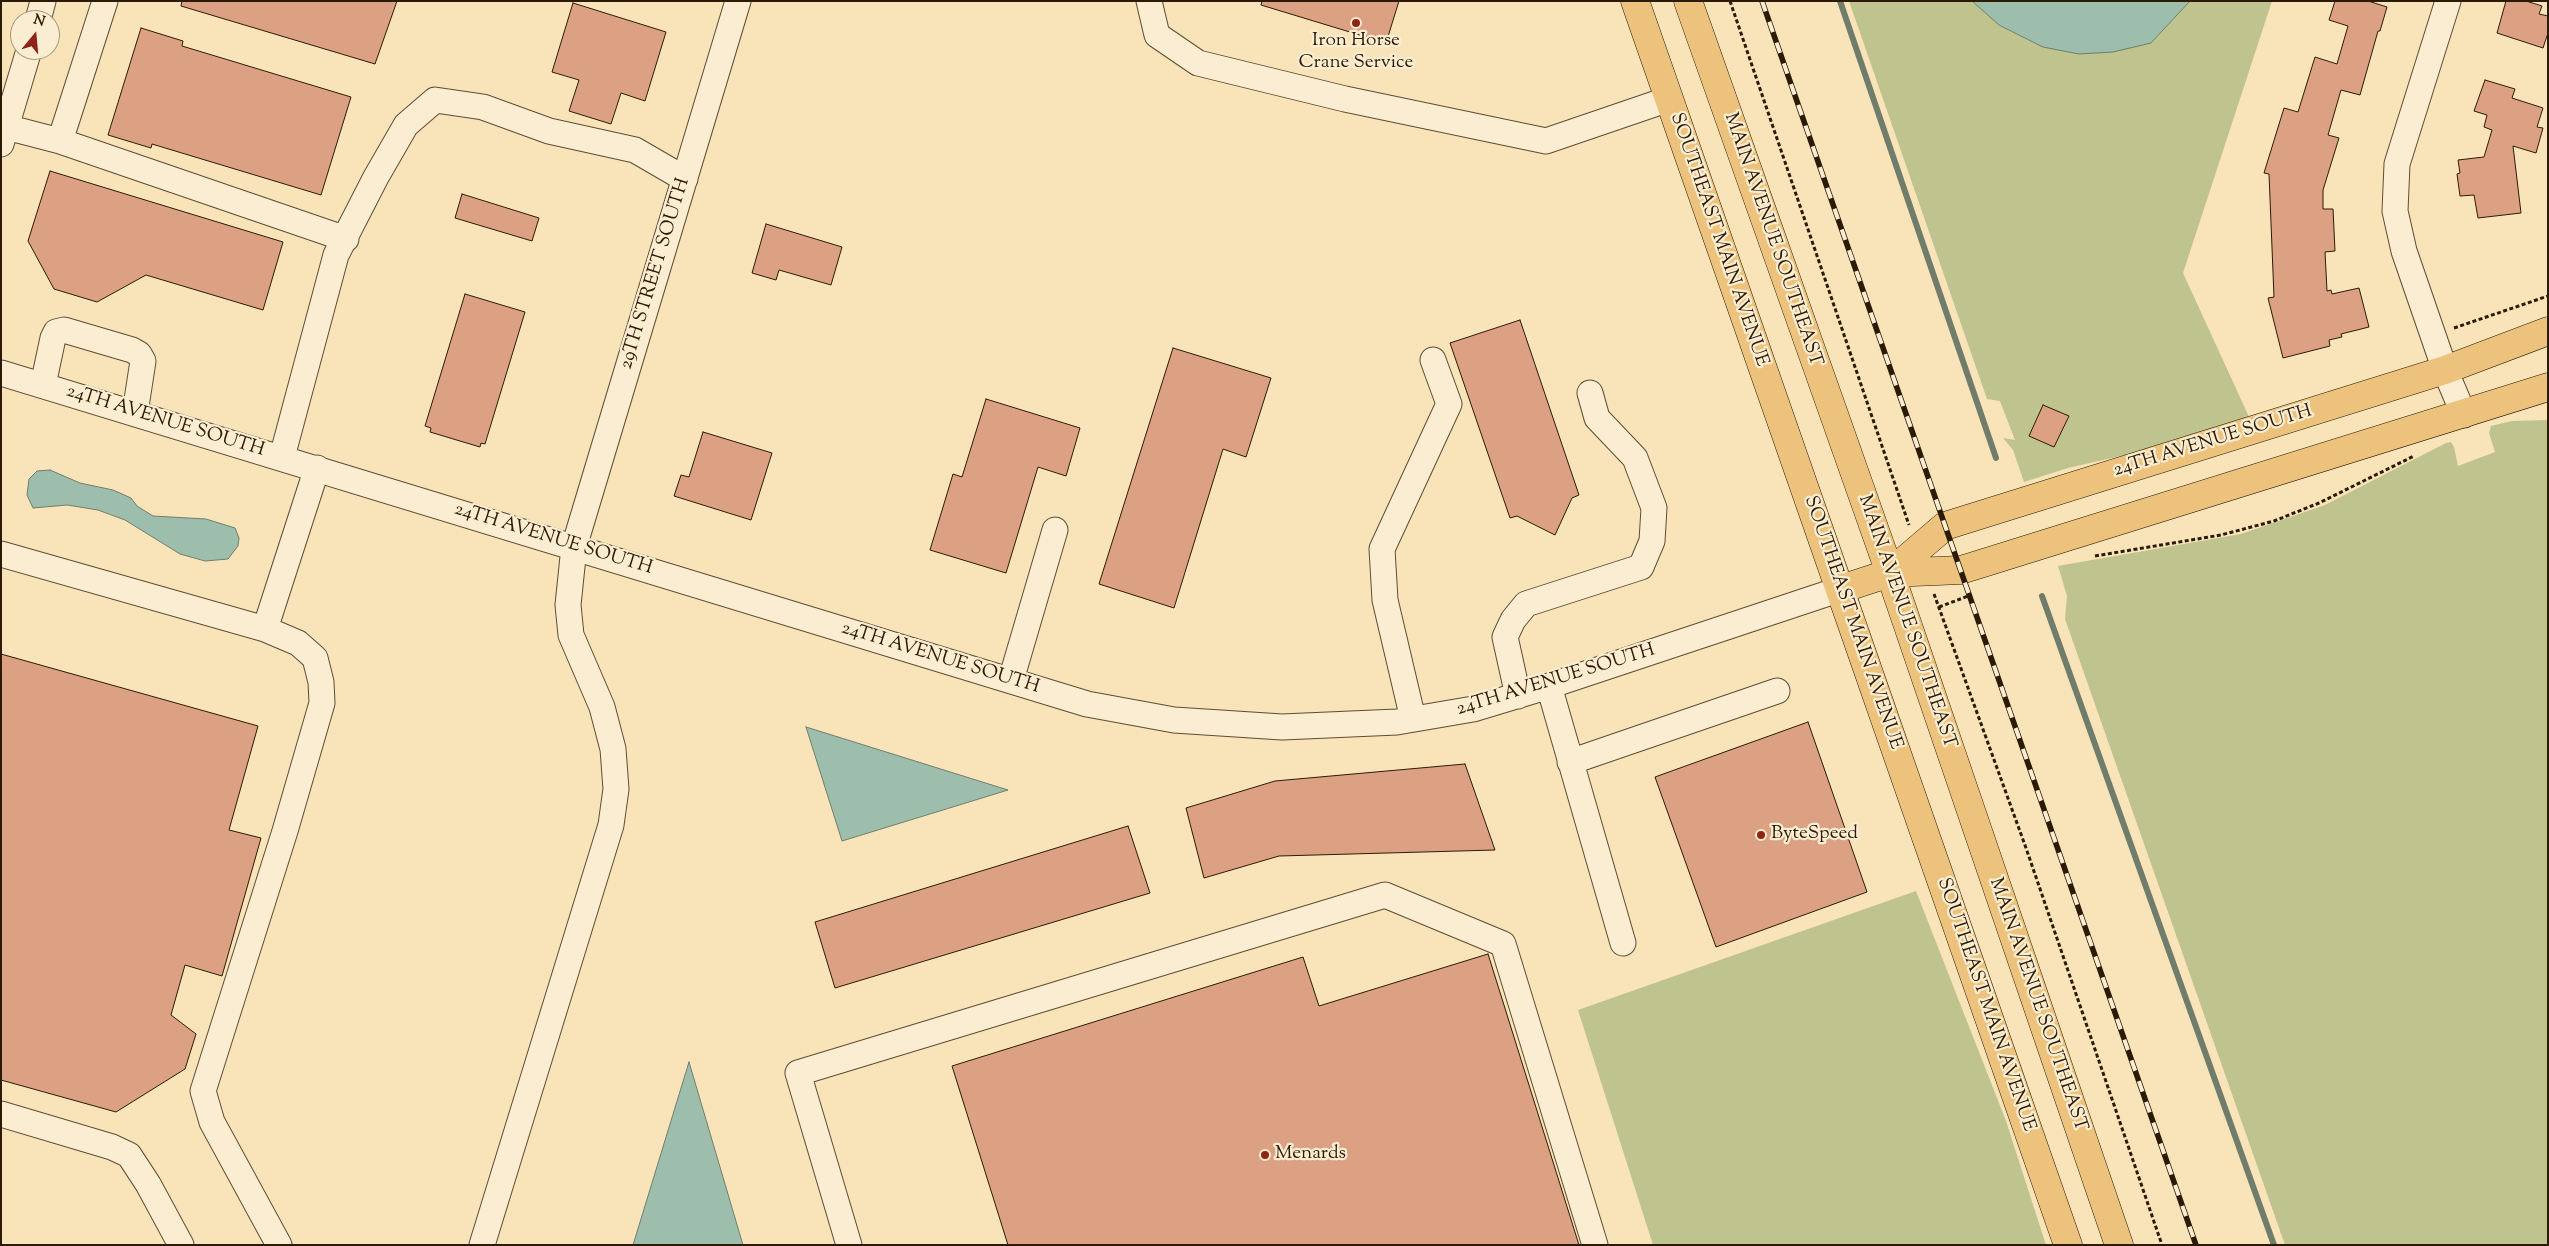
<!DOCTYPE html>
<html>
<head>
<meta charset="utf-8">
<style>
  body { margin:0 }
  #map { position:relative; width:2549px; height:1246px; overflow:hidden; background:#f9e3b9; font-family:"Sorts Mill Goudy",serif }
  canvas { display:block }
  .frame { position:absolute; inset:0; border:2px solid #2b1b05; pointer-events:none }
  .north { position:absolute; left:10px; top:10px; width:50px; height:50px; box-sizing:border-box; background:#fbedd2; border:1px solid #a89980; border-radius:50%; rotate:17deg; font-size:14px; font-weight:700; line-height:20px; text-align:center; color:#2b1b05 }
  .north::after { content:''; display:block; margin:auto; width:18px; height:22px; background:#8f2418; clip-path:polygon(50% 0,100% 100%,50% 72%,0 100%) }
</style>
</head>
<body>
<div id="map">
<canvas width="2549" height="1246"></canvas>
<div class="frame"></div>
<div class="north">N</div>
</div>
<script>
const g = document.querySelector('canvas').getContext('2d');
g.lineJoin = 'round';
function paint(path, color) {
  g.fillStyle = color;
  g.fill(path, 'evenodd');
}
function poly(rows) {
  const path = new Path2D();
  for (const r of rows) {
    path.moveTo(r[0], r[1]);
    for (let i = 2; i < r.length; i += 2) path.lineTo(r[i], r[i + 1]);
  }
  return path;
}
function stroke(path, color, width, dash) {
  g.strokeStyle = color;
  g.lineWidth = width;
  g.lineCap = dash ? 'butt' : 'round';
  g.setLineDash(dash || []);
  g.stroke(path);
}
function label(font, color, halo, rows, align = 'center') {
  g.font = font + ' "Sorts Mill Goudy",serif';
  g.lineWidth = 4.5;
  g.setLineDash([]);
  g.textBaseline = 'middle';
  g.strokeStyle = halo;
  g.fillStyle = color;
  for (const [text, x, y, turn = 0] of rows) {
    g.save();
    g.translate(x, y);
    g.rotate((+turn || 0) * Math.PI / 180);
    g.textAlign = isNaN(turn) ? turn : align;
    if (halo) g.strokeText(text, 0, 0);
    g.fillText(text, 0, 0);
    g.restore();
  }
}
paint(poly([
  [1849,1,1972,1,1999,25,2043,47,2151,43,2190,1,2272,1,2183,273,2250,419,2186,441,2068,468,2024,482,2013,450,2003,438,2015,440,2000,401,1987,399],
  [2548,420,2548,1245,2285,1245,2065,619,2067,596,2058,566,2241,534,2325,505,2446,443,2451,442,2454,447,2458,466,2495,452,2489,433,2491,426,2512,421],
  [1916,891,2006,1121,2046,1245,1653,1245,1578,1010]
]), '#bfc38e');
const water = poly([
  [1972,1,2190,1,2151,43,2113,52,2079,54,2043,47,1999,25,1972,1],
  [50,470,80,483,113,490,131,498,137,506,153,516,206,519,235,528,239,538,238,546,228,559,205,561,180,554,125,520,98,510,67,505,33,508,27,495,29,479,37,471,50,470],
  [806,727,1008,790,842,841,806,727],
  [689,1062,743,1245,633,1245,689,1062]
]);
paint(water, '#9ebead');
stroke(water, '#707d6a', 1);
stroke(poly([
  [1840,1,1996,458],
  [2042,596,2274,1245]
]), '#707d6a', 6);
const building = poly([
  [182,1,397,1,375,64,181,6,182,1],
  [1262,1,1399,1,1386,43,1261,5,1262,1],
  [2335,1,2368,1,2387,7,2380,31,2378,31,2360,95,2341,90,2328,135,2339,138,2323,190,2323,209,2333,209,2335,251,2325,252,2327,291,2331,290,2332,294,2359,288,2369,327,2341,334,2342,337,2329,340,2330,346,2283,358,2268,298,2274,297,2269,174,2264,173,2284,108,2298,112,2315,57,2337,64,2348,26,2329,20,2335,1],
  [2506,1,2526,1,2542,6,2539,14,2548,16,2548,33,2543,48,2497,33,2506,1],
  [573,3,666,32,645,101,621,93,611,124,569,111,579,80,552,72,573,3],
  [141,28,183,41,182,46,351,97,321,195,152,144,151,148,108,135,141,28],
  [2485,80,2515,89,2512,98,2543,108,2537,127,2543,128,2536,153,2513,146,2521,213,2478,218,2474,195,2460,196,2457,174,2460,173,2458,160,2484,157,2492,130,2484,127,2487,115,2474,111,2485,80],
  [50,171,283,242,263,310,146,275,97,302,54,289,28,241,50,171],
  [462,194,539,218,532,241,455,218,462,194],
  [766,224,842,247,831,285,779,270,776,280,752,273,766,224],
  [465,294,525,312,485,444,481,443,480,447,430,432,431,428,425,426,465,294],
  [1520,320,1579,495,1572,498,1555,535,1517,516,1510,518,1450,343,1520,320],
  [1173,348,1271,378,1246,457,1223,449,1174,608,1099,584,1173,348],
  [986,399,1080,428,1066,476,1038,467,1006,573,930,550,953,474,962,477,986,399],
  [2043,405,2069,416,2054,447,2029,436,2043,405],
  [703,432,772,453,751,520,674,496,681,475,689,477,703,432],
  [1,654,258,726,229,830,261,838,222,976,185,965,171,1015,196,1034,185,1069,116,1112,1,1080,1,654],
  [1808,722,1867,892,1716,947,1655,777,1808,722],
  [1465,764,1495,850,1279,856,1204,878,1186,808,1275,781,1465,764],
  [1128,826,1150,893,835,988,815,922,1128,826],
  [1488,954,1579,1245,1008,1245,952,1066,1303,957,1319,1006,1488,954]
]);
paint(building, '#dca083');
stroke(building, '#2b1b05', 1);
const minor = poly([
  [1149,1,1157,35,1198,63,1345,99,1546,141,1669,99],
  [2448,1,2397,164,2395,211,2404,251,2445,370,2464,415],
  [38,20,43,1],
  [6,127,60,141,105,1],
  [60,141,346,239],
  [1,144,29,50],
  [1,373,1087,704,1174,720,1282,727,1397,722,1473,709,1549,686,1841,589],
  [43,385,53,338,56,332,64,330,132,350,139,354,143,361,135,413],
  [282,457,336,255,376,177,406,125,435,100,483,107,549,131,635,150,685,179],
  [1,554,265,629,317,468],
  [265,629,298,643,315,658,321,682,322,703,285,831,203,1091,212,1122,279,1245],
  [1011,680,1055,530],
  [1549,686,1623,943],
  [1518,696,1505,637,1513,620,1526,604,1641,567,1652,541,1654,508,1635,458,1597,418,1590,393],
  [1413,719,1385,600,1382,549,1449,404,1433,360],
  [1570,762,1777,691],
  [1,1114,112,1147,129,1155,148,1184,181,1245],
  [482,1245,611,825,616,789,613,749,602,707,571,635,568,605,574,547,738,1],
  [849,1245,798,1073,1385,895,1503,944,1595,1245]
]);
const major = poly([
  [1635,1,2068,1245],
  [1688,1,1890,573,2119,1245],
  [1890,573,1945,526,2445,370,2548,331],
  [1841,589,1890,573,1961,570,2548,387]
]);
stroke(minor, '#5e4d32', 27);
stroke(major, '#2b1b05', 29);
stroke(poly([
  [1730,1,1909,525],
  [2454,328,2548,296],
  [2095,556,2221,535,2274,521,2319,503,2414,456],
  [1934,594,2026,848,2162,1245],
  [1939,607,1971,595]
]), '#2b1b05', 3, [4, 2.5]);
stroke(minor, '#fbedd2', 25);
stroke(major, '#ecc27c', 28);
const rail = poly([
  [1762,1,2196,1245]
]);
stroke(rail, '#2b1b05', 5.5);
stroke(rail, '#fbedd2', 4, [11]);
for (const [x, y, r, color] of [
  [1356,23,5,"#8f2418"],
  [1761,835,5,"#8f2418"],
  [1265,1155,5,"#8f2418"]
]) {
  const dot = new Path2D();
  dot.arc(x, y, r, 0, 2 * Math.PI);
  g.fillStyle = color;
  g.fill(dot);
  stroke(dot, '#fbedd2', 2);
}
label('19px', '#2b1b05', '#fbedd2', [
  ["Iron Horse",1356,42,"center"],
  ["Crane Service",1356,64,"center"],
  ["ByteSpeed",1771,835],
  ["Menards",1275,1155]
], 'left');
label('19px', '#2b1b05', '#fbedd2', [
  ["SOUTHEAST MAIN AVENUE",1718,240,71],
  ["MAIN AVENUE SOUTHEAST",1772,240,71],
  ["29TH STREET SOUTH",656,274,-73],
  ["24TH AVENUE SOUTH",165,422,17],
  ["24TH AVENUE SOUTH",2213,442,-17],
  ["24TH AVENUE SOUTH",553,540,17],
  ["MAIN AVENUE SOUTHEAST",1906,622,71],
  ["SOUTHEAST MAIN AVENUE",1852,623,71],
  ["24TH AVENUE SOUTH",940,659,17],
  ["24TH AVENUE SOUTH",1556,681,-17],
  ["SOUTHEAST MAIN AVENUE",1985,1005,71],
  ["MAIN AVENUE SOUTHEAST",2037,1005,71]
]);
</script>
</body>
</html>
